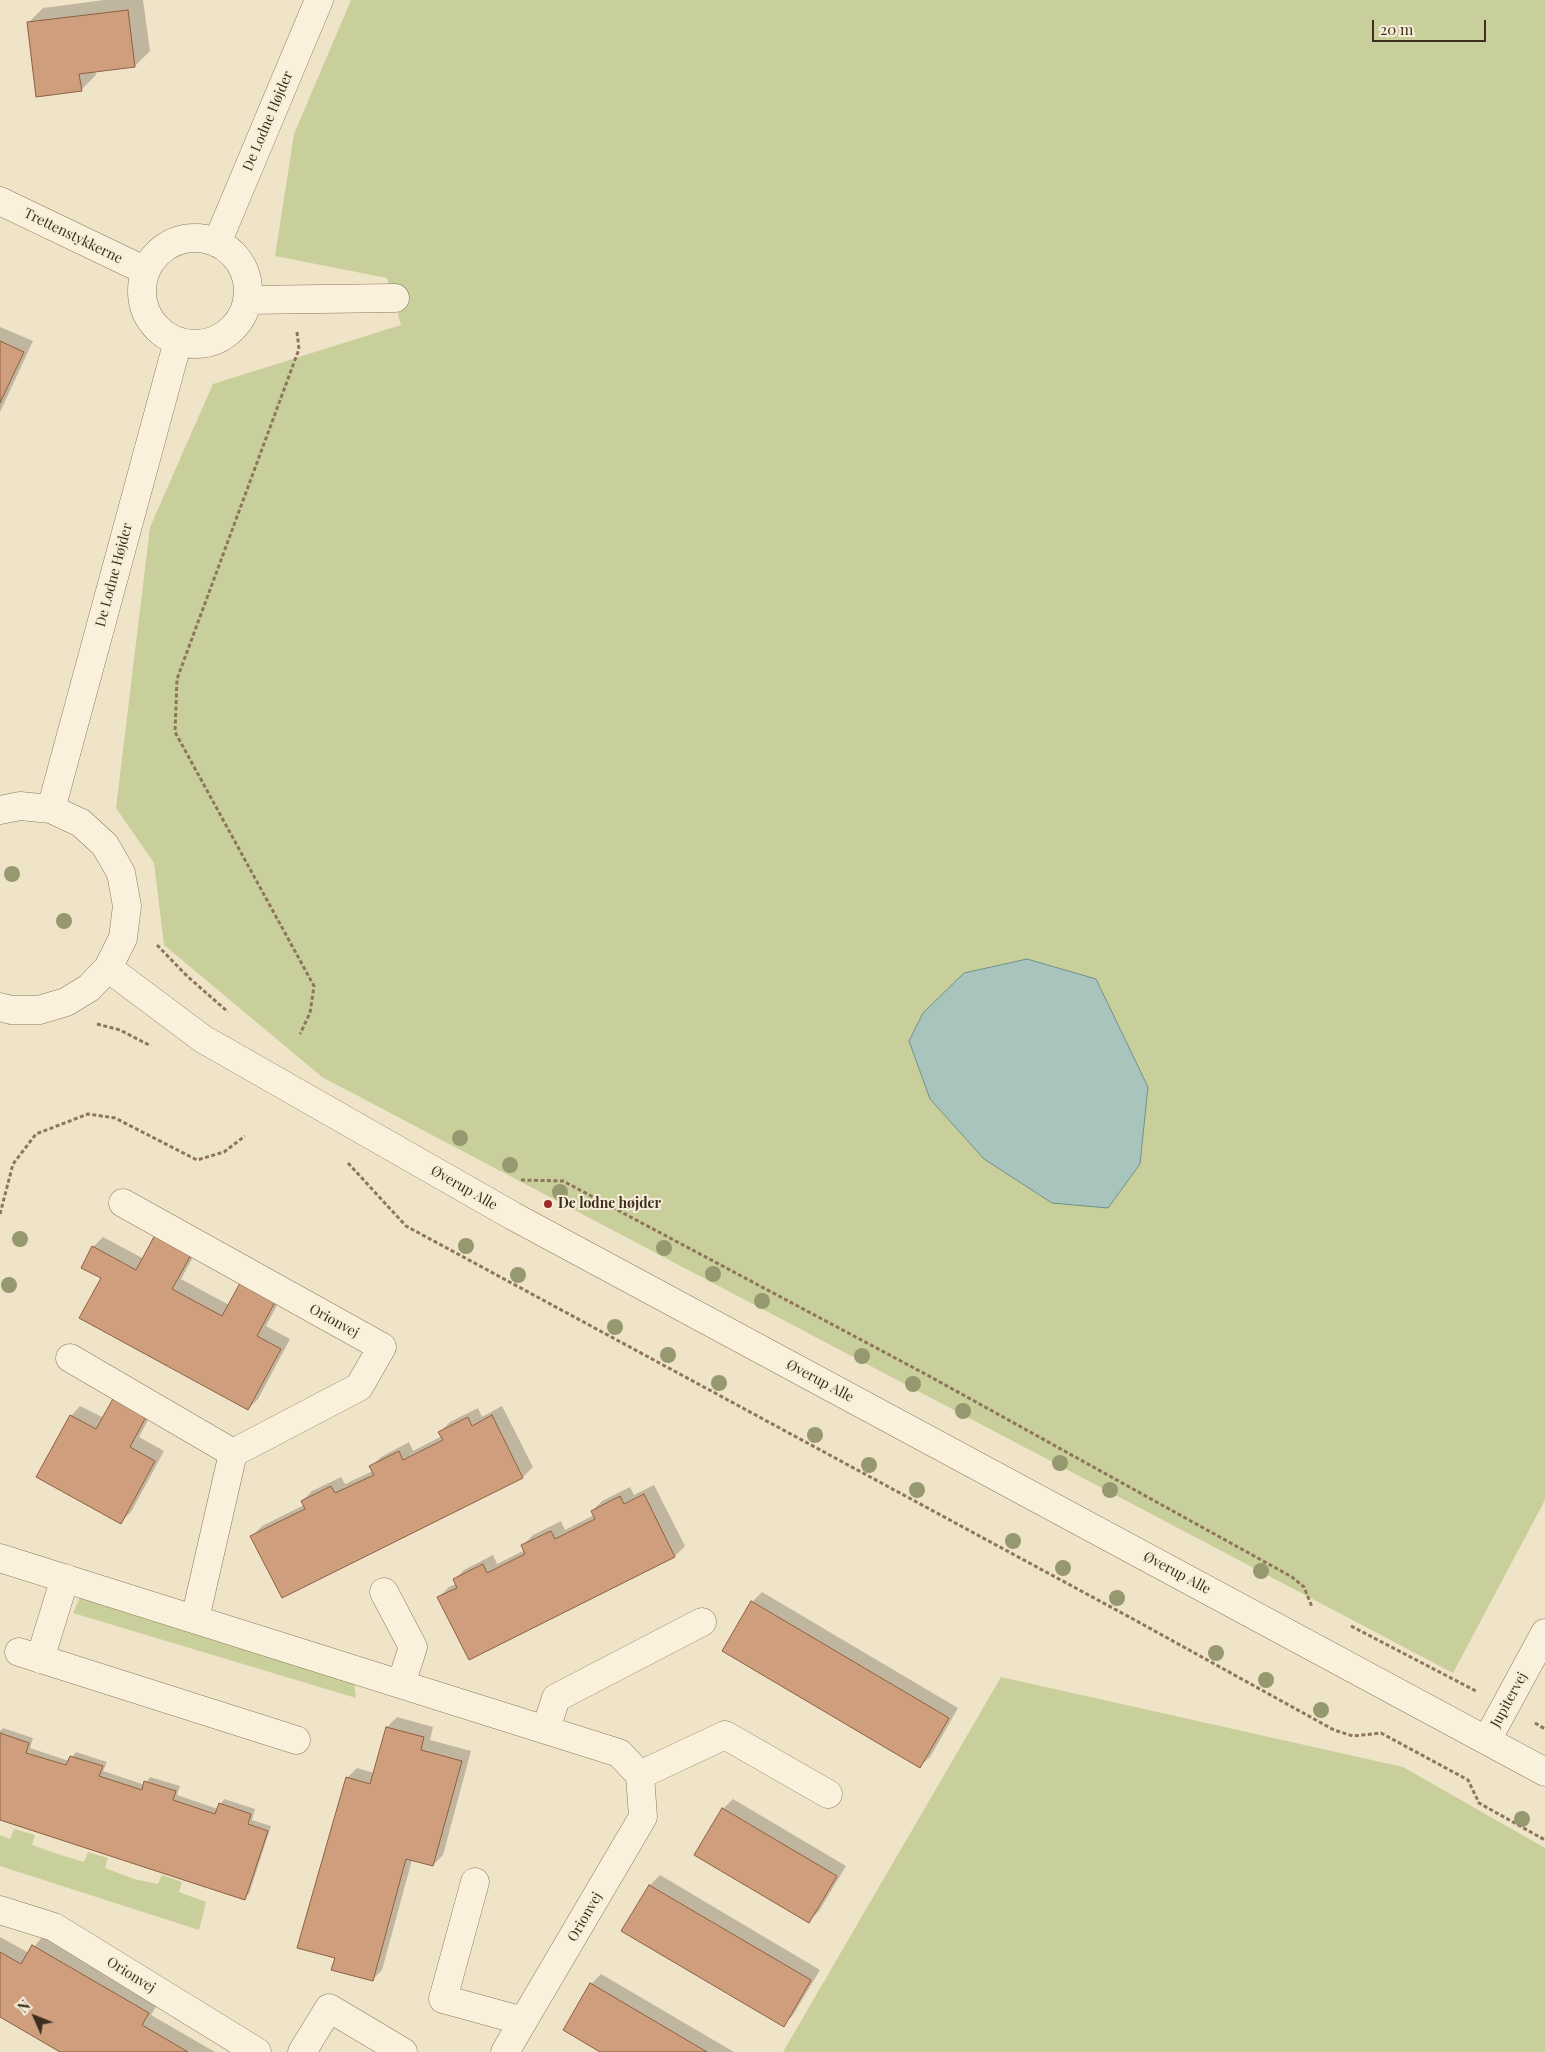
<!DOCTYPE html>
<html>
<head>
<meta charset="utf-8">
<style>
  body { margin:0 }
  #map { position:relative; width:1545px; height:2052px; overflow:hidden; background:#f0e4c8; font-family:"Playfair Display",serif }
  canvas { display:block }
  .north { position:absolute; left:10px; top:1992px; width:50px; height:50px; -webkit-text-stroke:4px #f7eed8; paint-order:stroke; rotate:314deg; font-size:14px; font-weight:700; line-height:20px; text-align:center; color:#3d2e20 }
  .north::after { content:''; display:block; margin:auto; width:18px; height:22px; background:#3d2e20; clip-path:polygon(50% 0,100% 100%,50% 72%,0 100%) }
  .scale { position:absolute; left:1372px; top:20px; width:114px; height:22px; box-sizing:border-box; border:2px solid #3d2e20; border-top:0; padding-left:6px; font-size:15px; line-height:18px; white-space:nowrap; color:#3d2e20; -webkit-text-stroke:4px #f7eed8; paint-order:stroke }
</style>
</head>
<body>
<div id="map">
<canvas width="1545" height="2052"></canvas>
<div class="north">N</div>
<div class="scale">20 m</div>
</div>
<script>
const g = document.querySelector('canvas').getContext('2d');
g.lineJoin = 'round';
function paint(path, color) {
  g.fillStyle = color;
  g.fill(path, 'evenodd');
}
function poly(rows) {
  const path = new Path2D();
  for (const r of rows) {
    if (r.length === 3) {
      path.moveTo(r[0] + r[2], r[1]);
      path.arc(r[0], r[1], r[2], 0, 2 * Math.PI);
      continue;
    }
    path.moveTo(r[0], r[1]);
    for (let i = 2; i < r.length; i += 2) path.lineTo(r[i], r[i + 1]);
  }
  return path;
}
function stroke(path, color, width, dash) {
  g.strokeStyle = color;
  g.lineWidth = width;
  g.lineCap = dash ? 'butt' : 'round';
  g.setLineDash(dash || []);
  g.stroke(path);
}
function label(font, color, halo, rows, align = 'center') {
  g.font = font + ' "Playfair Display",serif';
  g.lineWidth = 4;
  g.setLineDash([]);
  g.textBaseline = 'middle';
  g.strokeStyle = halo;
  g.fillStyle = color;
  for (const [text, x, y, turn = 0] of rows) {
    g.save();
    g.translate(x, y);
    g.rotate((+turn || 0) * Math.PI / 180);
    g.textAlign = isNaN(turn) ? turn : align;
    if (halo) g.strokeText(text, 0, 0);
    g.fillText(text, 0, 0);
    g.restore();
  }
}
paint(poly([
  [351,0,1545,0,1545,1500,1453,1673,322,1077,164,945,154,863,116,808,150,527,213,384,401,325,387,278,275,256,294,134],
  [80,1597,354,1683,356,1698,73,1613],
  [1001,1677,1403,1767,1545,1848,1545,2052,783,2052],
  [14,1829,35,1835,32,1845,61,1855,84,1862,88,1852,108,1858,105,1868,134,1879,158,1884,162,1875,182,1882,179,1892,206,1902,199,1930,0,1866,0,1835,10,1839]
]), '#c9cf9b');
const water = poly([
  [1027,959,1096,979,1148,1087,1140,1164,1108,1208,1052,1203,984,1159,930,1099,909,1041,923,1013,964,973,1027,959]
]);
paint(water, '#a9c4bc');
stroke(water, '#6f938a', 1);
paint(poly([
  [104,0,143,0,150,51,135,66,95,70,96,75,81,90,28,23,43,8],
  [0,327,33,341,0,412],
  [103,1237,144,1259,200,1244,181,1279,229,1305,284,1292,266,1326,290,1339,258,1399,248,1409,102,1278,93,1247],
  [156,1405,139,1437,164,1451,131,1512,121,1522,71,1416,80,1406,104,1418],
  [502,1406,533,1467,523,1477,282,1597,252,1536,262,1526,304,1505,302,1501,312,1491,341,1477,345,1484,373,1471,371,1467,381,1457,409,1442,413,1451,442,1436,440,1432,450,1422,478,1408,482,1417],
  [654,1485,685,1546,675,1556,469,1658,439,1597,449,1587,456,1584,454,1580,464,1570,493,1555,497,1564,525,1550,523,1545,533,1535,561,1521,565,1530,594,1515,592,1511,602,1501,630,1487,634,1495],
  [762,1592,958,1708,930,1757,920,1766,752,1602],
  [397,1717,433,1727,430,1740,471,1751,443,1855,433,1865,412,1860,382,1970,372,1980,336,1957,347,1778,357,1768,374,1773,387,1727],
  [3,1728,33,1738,30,1748,69,1761,76,1752,107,1762,103,1771,145,1785,150,1777,180,1786,177,1795,218,1809,224,1799,255,1809,252,1820,271,1826,249,1894,244,1898,0,1819,0,1731],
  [733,1799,846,1866,819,1911,809,1921,723,1809],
  [660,1875,820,1970,793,2015,783,2025,622,1931,650,1885],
  [43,1936,158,2003,151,2015,215,2052,62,2052,0,2016,0,1937,29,1953],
  [601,1974,734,2052,602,2052,591,1984]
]), '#0003');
const building = poly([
  [128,10,135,67,79,74,82,91,36,97,27,22,128,10],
  [0,341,24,352,0,403,0,341],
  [155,1235,191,1255,172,1289,222,1316,240,1283,275,1302,257,1336,281,1349,248,1410,79,1318,101,1278,81,1268,92,1246,136,1270,155,1235],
  [114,1397,147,1415,130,1447,155,1461,121,1524,36,1477,70,1415,96,1429,114,1397],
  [492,1415,523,1478,282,1598,250,1536,305,1509,301,1501,331,1486,335,1493,374,1475,369,1466,399,1451,403,1460,443,1440,438,1432,468,1417,472,1426,492,1415],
  [644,1494,675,1557,469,1660,437,1597,457,1588,453,1579,483,1564,487,1573,525,1554,521,1545,551,1531,555,1539,595,1519,591,1511,620,1496,624,1504,644,1494],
  [751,1601,949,1718,920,1768,722,1651,751,1601],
  [386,1727,424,1737,421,1750,462,1761,433,1866,406,1859,373,1981,331,1970,335,1958,297,1948,346,1777,370,1784,386,1727],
  [0,1733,29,1743,26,1753,66,1765,70,1756,103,1766,99,1776,142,1790,144,1781,176,1791,173,1800,215,1814,219,1803,251,1814,248,1824,268,1831,245,1900,0,1820,0,1733],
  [722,1808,837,1876,809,1923,694,1855,722,1808],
  [649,1885,811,1980,784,2027,621,1931,649,1885],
  [32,1945,149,2013,142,2025,188,2052,60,2052,0,2017,0,1952,21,1964,32,1945],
  [590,1983,707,2052,600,2052,563,2030,590,1983]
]);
paint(building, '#cf9f7d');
stroke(building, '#8d5f41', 1);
const minor = poly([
  [0,201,146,271],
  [195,291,53],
  [217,243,319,0],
  [247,300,395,298],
  [51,809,178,341],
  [0,810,20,806,51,809,81,823,105,845,121,873,127,906,123,938,108,968,89,988,66,1002,39,1010,11,1010,0,1007],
  [108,968,203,1039,513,1216,1545,1772],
  [123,1203,382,1347,359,1387,233,1453,195,1619],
  [70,1358,233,1453],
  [0,1558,619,1753,640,1775,643,1817,505,2052],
  [384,1592,413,1647,401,1684],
  [19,1652,296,1740],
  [40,1659,65,1578],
  [546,1729,556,1698,702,1622],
  [1487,1740,1545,1633],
  [640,1775,725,1735,828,1794],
  [475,1882,443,1999,523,2021],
  [0,1910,54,1927,257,2052],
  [302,2052,329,2008,403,2052]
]);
stroke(minor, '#8d765c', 29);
stroke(poly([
  [297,332,299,349,177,679,175,732,314,986,310,1013,300,1034],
  [157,945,187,976,228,1012],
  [97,1024,120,1030,151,1046],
  [348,1163,406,1226,1133,1619,1334,1730,1353,1736,1381,1733,1468,1780,1479,1803,1545,1840],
  [521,1180,563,1181,929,1376,1292,1577,1304,1587,1312,1607],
  [0,1214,13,1164,36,1134,88,1114,115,1118,197,1160,224,1152,245,1136],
  [1351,1626,1476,1691],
  [1535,1723,1545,1729]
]), '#8d765c', 3, [4, 2.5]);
stroke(minor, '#faf1dc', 28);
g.fillStyle = '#96986f';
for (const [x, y] of [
  [12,874],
  [64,921],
  [460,1138],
  [510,1165],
  [560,1192],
  [20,1239],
  [466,1246],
  [664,1248],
  [713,1274],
  [518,1275],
  [9,1285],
  [762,1301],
  [615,1327],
  [668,1355],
  [862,1356],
  [719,1383],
  [913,1384],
  [963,1411],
  [815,1435],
  [1060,1463],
  [869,1465],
  [917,1490],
  [1110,1490],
  [1013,1541],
  [1063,1568],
  [1261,1571],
  [1117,1598],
  [1216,1653],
  [1266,1680],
  [1321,1710],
  [1522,1819]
]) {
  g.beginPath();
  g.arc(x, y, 8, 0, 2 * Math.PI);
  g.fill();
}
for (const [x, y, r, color] of [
  [548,1204,5,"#9e2a2b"]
]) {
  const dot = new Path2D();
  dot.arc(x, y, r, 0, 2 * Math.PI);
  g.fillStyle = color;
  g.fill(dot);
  stroke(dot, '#f7eed8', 2);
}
label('14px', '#3d2e20', '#f7eed8', [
  ["De Lodne Højder",268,121,-67],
  ["Trettenstykkerne",73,236,26],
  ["De Lodne Højder",114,575,-75],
  ["Øverup Alle",464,1188,30],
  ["Orionvej",334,1321,29],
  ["Øverup Alle",820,1381,28],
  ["Øverup Alle",1177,1573,28],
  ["Jupitervej",1509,1700,-61],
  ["Orionvej",585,1917,-60],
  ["Orionvej",131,1975,32]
]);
label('bold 14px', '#3d2e20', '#f7eed8', [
  ["De lodne højder",558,1204]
], 'left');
</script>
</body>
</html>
